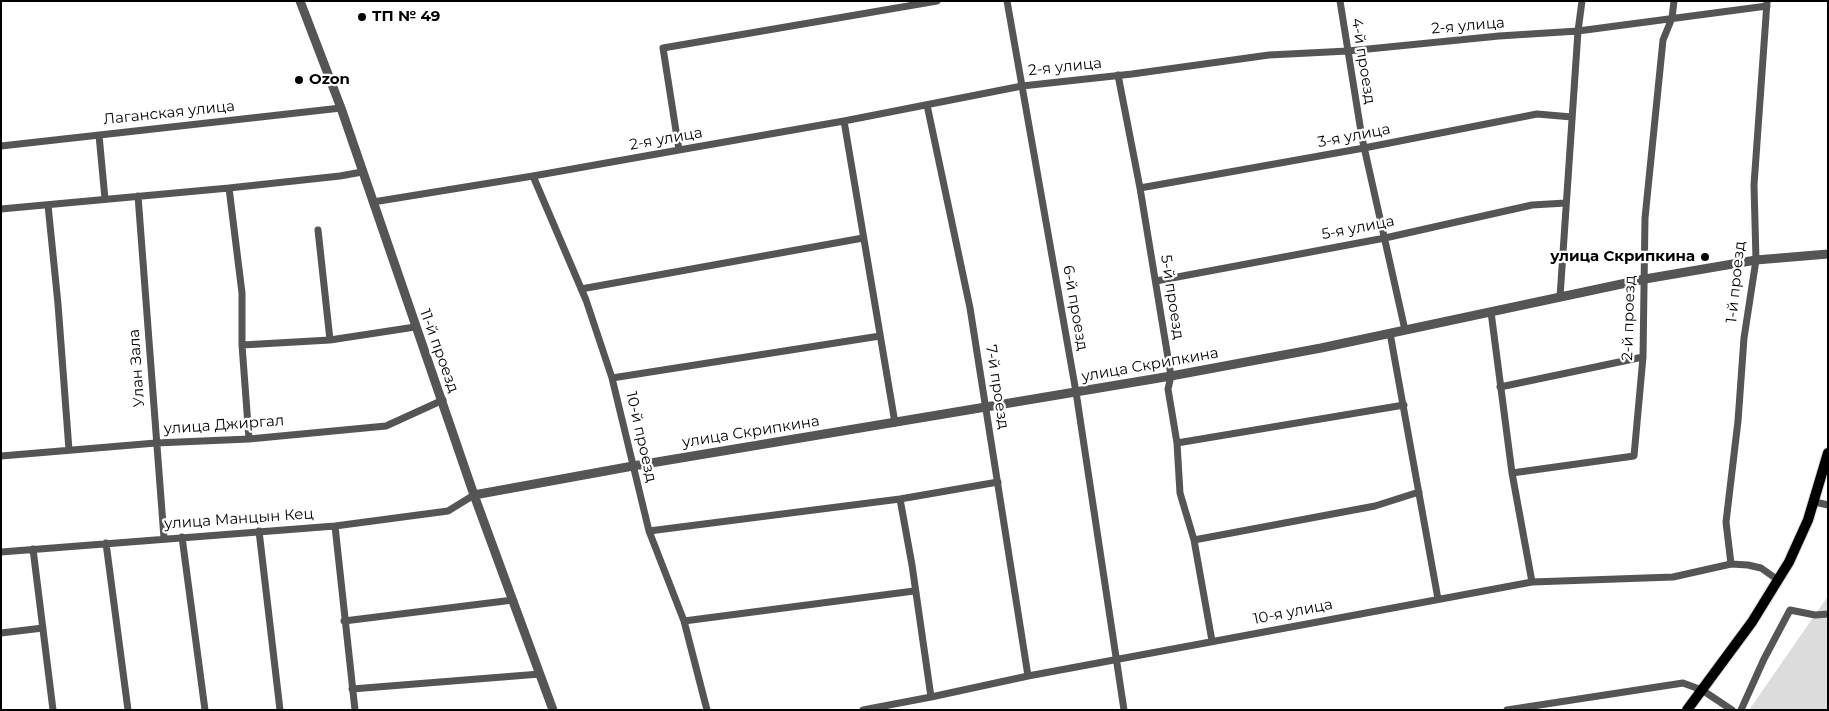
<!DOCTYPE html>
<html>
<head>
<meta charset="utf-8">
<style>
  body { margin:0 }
  #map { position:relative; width:1829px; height:711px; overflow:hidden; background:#fff; font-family:Montserrat,sans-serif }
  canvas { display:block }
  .frame { position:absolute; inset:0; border:2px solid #000; pointer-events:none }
</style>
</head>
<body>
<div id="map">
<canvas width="1829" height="711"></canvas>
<div class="frame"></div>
</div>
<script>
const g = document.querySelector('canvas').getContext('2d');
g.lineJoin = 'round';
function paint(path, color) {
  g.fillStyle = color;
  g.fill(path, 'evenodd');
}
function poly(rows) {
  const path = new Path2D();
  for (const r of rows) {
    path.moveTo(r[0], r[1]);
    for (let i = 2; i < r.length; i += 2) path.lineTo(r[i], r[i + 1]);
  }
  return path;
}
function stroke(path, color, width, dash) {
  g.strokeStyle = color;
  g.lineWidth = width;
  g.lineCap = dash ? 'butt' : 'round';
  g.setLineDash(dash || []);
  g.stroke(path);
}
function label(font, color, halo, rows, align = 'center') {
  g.font = font + ' Montserrat,sans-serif';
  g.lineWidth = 4.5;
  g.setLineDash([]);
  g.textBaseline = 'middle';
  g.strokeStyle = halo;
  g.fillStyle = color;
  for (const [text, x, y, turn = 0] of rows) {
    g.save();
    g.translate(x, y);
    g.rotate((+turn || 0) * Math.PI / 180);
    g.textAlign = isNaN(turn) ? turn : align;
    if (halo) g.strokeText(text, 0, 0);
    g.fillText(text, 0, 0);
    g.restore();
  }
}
paint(poly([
  [1828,596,1828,710,1749,710]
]), '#dcdcdc');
const primary = poly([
  [1687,710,1752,622,1789,562,1808,520,1828,453]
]);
stroke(primary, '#dbdbdb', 12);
stroke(poly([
  [1007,1,1076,392,1124,710],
  [1340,1,1362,138,1405,330],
  [1118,75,1140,188,1171,376,1168,389,1177,443,1180,493,1194,540,1212,641],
  [927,105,970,308,1028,676],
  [844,121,895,423],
  [99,135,105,199],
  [1,146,341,108],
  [679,150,663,48,937,1],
  [533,176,586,300,612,378,649,531,684,621,707,710],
  [229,188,242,293,242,345,249,439],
  [1140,188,1364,148,1537,114,1572,117],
  [138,196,164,538],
  [373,202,533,176,679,150,844,121,1022,86,1132,74,1269,55,1348,51,1499,36,1578,31,1767,6],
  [48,205,58,304,69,450],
  [1,209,229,188,340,176,362,172],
  [318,230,330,340],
  [1156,281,1385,238,1532,205,1566,203],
  [581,289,863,238],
  [1560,297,1578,31,1582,1],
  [1491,312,1512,473,1532,582],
  [1390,333,1438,599],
  [242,345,330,340,415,327],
  [612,378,880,336],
  [1500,387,1643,357],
  [1177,443,1404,405],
  [1,456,156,443,249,439,386,426,443,400],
  [1512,473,1634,456,1643,357,1645,218,1663,40,1672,18,1674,1],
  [900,499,912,565,931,697],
  [1815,502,1828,505],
  [335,526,355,710],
  [259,531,280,710],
  [649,531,900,499,998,482],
  [182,537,205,710],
  [1194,540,1375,506,1419,492],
  [106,543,128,710],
  [33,549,53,710],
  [1,552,335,526,448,511,474,495],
  [1731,564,1726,522,1738,421,1744,338,1756,260,1754,185,1767,2],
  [344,621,513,600],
  [684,621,914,591],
  [1,633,43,628],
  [352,689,540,674],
  [863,710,931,697,1028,676,1532,582,1673,577,1731,564,1748,565,1761,568,1778,580],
  [1507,710,1683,683,1702,690,1732,710],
  [1741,710,1764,659,1790,610,1815,615,1828,614]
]), '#555', 7);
stroke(poly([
  [300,1,341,108,474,495,553,710],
  [474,495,633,466,1171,376,1321,348,1645,279,1756,260,1828,254]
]), '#555', 9);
stroke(primary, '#000', 10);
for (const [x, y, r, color] of [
  [362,17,5,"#000"],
  [299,80,5,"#000"],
  [1705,257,5,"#000"]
]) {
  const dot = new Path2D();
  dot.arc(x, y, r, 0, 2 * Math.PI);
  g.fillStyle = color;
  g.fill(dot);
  stroke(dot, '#fff', 2);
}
label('bold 15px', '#000', '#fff', [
  ["ТП № 49",372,17],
  ["Ozon",309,80],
  ["улица Скрипкина",1695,257,"right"]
], 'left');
label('15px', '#000', '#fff', [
  ["2-я улица",1468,26,-5],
  ["4-й проезд",1363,61,81],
  ["2-я улица",1065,67,-6],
  ["Лаганская улица",169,113,-6],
  ["3-я улица",1354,136,-11],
  ["2-я улица",666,139,-10],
  ["5-я улица",1358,228,-11],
  ["1-й проезд",1736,282,-84],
  ["5-й проезд",1172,297,81],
  ["6-й проезд",1075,308,80],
  ["2-й проезд",1629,318,-88],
  ["11-й проезд",439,351,70],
  ["улица Скрипкина",1150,365,-10],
  ["Улан Зала",137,368,-94],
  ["7-й проезд",997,387,81],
  ["улица Джиргал",224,425,-4],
  ["улица Скрипкина",751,432,-9],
  ["10-й проезд",641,437,77],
  ["улица Манцын Кец",239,519,-4],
  ["10-я улица",1293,612,-11]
]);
</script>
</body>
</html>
